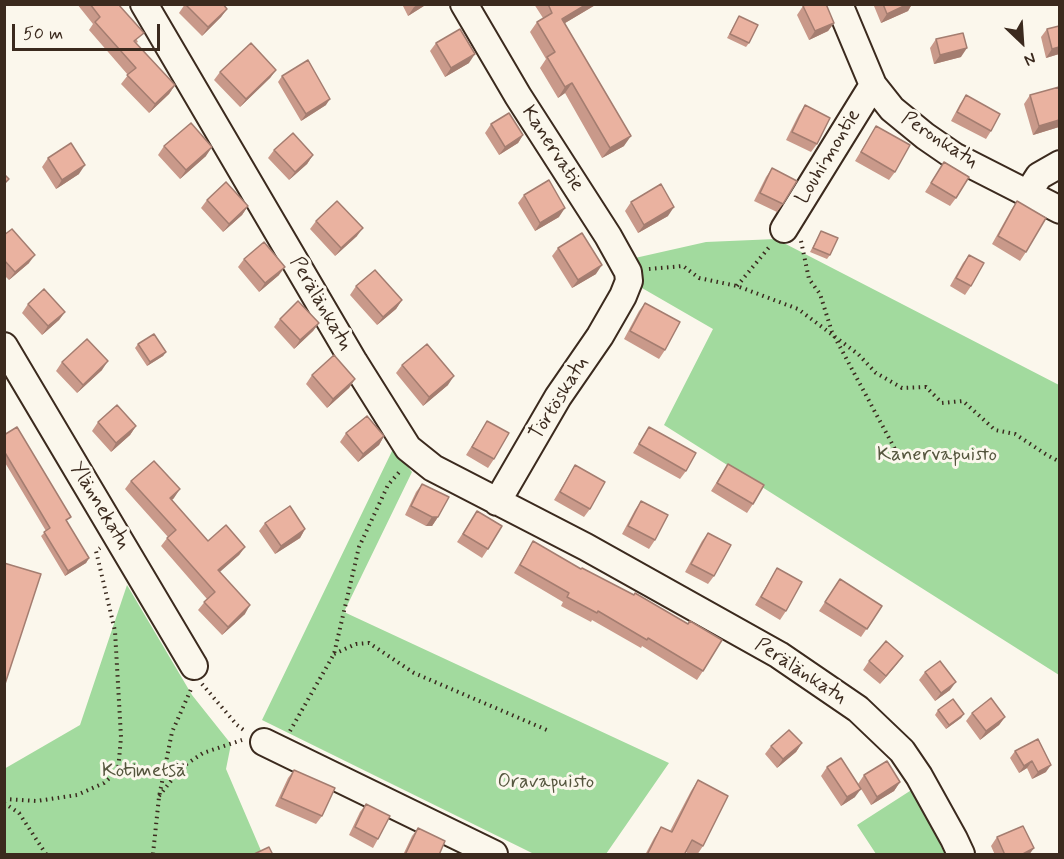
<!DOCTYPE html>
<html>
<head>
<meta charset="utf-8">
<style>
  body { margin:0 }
  #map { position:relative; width:1064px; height:859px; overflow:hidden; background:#fbf7ec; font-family:Mynerve,sans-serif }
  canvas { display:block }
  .frame { position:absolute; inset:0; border:6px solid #3b2a1e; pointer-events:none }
  .north { position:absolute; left:992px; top:12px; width:60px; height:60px; -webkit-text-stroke:4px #fbf7ec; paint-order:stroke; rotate:155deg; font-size:16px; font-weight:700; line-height:24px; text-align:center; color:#3b2a1e }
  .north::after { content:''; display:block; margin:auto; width:21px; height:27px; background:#3b2a1e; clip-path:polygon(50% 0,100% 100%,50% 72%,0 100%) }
  .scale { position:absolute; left:12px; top:24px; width:148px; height:27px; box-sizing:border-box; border:3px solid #3b2a1e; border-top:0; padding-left:8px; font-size:18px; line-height:21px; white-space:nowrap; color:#3b2a1e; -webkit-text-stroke:4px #fbf7ec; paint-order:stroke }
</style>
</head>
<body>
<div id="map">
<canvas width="1064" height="859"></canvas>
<div class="frame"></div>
<div class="north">N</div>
<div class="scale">50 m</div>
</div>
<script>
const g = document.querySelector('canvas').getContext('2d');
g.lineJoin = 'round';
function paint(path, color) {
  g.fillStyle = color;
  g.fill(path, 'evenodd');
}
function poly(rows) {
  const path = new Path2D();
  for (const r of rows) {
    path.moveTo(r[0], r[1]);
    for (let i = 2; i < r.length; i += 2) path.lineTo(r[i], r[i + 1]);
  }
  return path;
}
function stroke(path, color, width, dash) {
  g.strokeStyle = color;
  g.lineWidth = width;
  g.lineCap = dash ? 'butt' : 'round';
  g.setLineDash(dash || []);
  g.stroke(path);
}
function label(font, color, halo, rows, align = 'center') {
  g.font = font + ' Mynerve,sans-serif';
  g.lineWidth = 6;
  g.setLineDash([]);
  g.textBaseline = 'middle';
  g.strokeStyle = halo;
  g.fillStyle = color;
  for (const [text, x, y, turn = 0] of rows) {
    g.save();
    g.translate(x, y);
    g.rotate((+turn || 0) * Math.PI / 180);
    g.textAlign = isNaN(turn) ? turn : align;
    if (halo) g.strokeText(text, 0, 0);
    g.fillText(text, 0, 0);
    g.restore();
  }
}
paint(poly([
  [776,239,1059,385,1059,675,664,425,713,329,642,288,635,258,706,242],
  [393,449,412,472,344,612,669,763,606,854,534,854,262,720],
  [127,585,192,695,231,744,226,769,262,853,258,854,5,854,4,769,80,725],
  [913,789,945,854,876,854,857,825]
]), '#a2da9e');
const minor = poly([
  [144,4,354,362,408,448,433,468,586,547,779,655,858,709,902,751,919,776,954,839,961,854],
  [464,4,518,96,608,236,628,272,629,281,623,296,600,336,558,397,497,502],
  [839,4,873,85,892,109,925,136,954,156,1060,210],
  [1028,193,1039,176,1060,164],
  [784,229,873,85],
  [4,346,194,666],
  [264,742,494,854]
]);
stroke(minor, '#3b2a1e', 30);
stroke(poly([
  [801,241,809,279,820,294,832,332,896,451],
  [649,269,683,266,699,278,737,286,798,309,858,354,876,373,902,388,926,387,942,403,963,401,995,430,1015,434,1047,455,1060,462],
  [737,286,771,245],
  [334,654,356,644,369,643,414,673,547,730],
  [202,684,237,725,245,731],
  [290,731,334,654,359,547,388,485,401,470],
  [159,796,182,767,203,753,242,740],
  [4,799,37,801,77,795,104,783,118,771,121,737,115,631,96,551,100,548],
  [4,803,19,813,46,854],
  [153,854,159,797,172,732,192,687]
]), '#3b2a1e', 4, [1.5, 4.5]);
stroke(minor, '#fbf7ec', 26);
paint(poly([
  [77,4,118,4,138,42,136,43,175,85,169,94,149,113,121,84,128,75,89,30,93,24],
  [185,4,227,9,221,17,202,36,179,13],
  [402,4,427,4,408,16],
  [534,4,597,4,565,23,624,146,602,158,565,93,558,98,540,68,546,59,530,32,537,22,543,18],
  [875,4,912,4,908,11,881,23,874,6],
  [803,6,834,23,828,31,809,40,797,15],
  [739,16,749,43,746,47,727,38],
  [1047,29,1059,54,1046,58,1041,37],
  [936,39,961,57,934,64,930,48],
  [436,43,469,63,445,77,430,51],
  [276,70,270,78,240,107,214,80,220,72],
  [282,76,326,105,301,121,278,82],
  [966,95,991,131,986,139,951,121,960,104],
  [1030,95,1059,127,1033,135,1024,104],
  [805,105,817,144,811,152,786,140,799,114],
  [491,124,523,135,518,143,499,155,485,133],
  [876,126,895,172,889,180,855,161],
  [164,146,206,156,180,179,158,155],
  [274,150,313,155,307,164,289,180,268,158],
  [48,158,79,174,56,189,42,167],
  [944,162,956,198,950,206,925,192],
  [772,168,783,204,777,212,754,201,766,177],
  [524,195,559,217,535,231,518,203],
  [207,200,248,206,242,215,223,232,201,208],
  [1017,201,1026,252,1020,261,992,244,1011,210],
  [631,202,668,216,638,233,625,211],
  [316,221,357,236,335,256,310,229],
  [821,231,830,255,827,259,810,252],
  [4,235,29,263,9,280,4,275],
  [558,248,596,274,572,288,552,256],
  [969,255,971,286,965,295,950,286,963,263],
  [244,259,279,275,259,292,238,267],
  [356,286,402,300,396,309,377,325,350,295],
  [645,303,665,350,659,359,624,339,639,311],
  [28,304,65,312,59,320,42,335,22,313],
  [280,319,319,323,313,331,294,349,274,327],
  [138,344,166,352,163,356,147,366,135,348],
  [62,362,102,370,77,393,56,371],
  [402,365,448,385,423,406,396,373],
  [312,375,355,379,349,388,327,408,306,384],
  [487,421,494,459,488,468,466,455],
  [98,422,136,426,130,435,111,452,92,431],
  [649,427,686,471,680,479,633,453],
  [346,433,384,436,379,445,358,462,340,442],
  [4,435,67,522,89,558,86,563,65,576,41,536,46,531,4,461],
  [728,464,753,504,747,513,711,491],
  [575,465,590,509,584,517,554,500],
  [131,481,174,498,172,500,208,541,245,547,239,555,219,572,245,614,222,635,198,610,207,599,161,546,168,537,125,489],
  [422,484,438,517,432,526,426,526,405,515,416,492],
  [641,501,655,540,649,549,622,534,635,510],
  [477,511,488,549,482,558,457,542],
  [265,523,305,529,300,538,275,554,259,531],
  [708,533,714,576,708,584,685,572,702,541],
  [533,541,703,671,697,680,642,646,641,648,592,620,591,622,561,606,563,602,514,573],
  [777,568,786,611,780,620,755,605],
  [840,579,882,606,861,637,819,611],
  [869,661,897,664,880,684,863,670],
  [925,672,950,690,935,701,919,680],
  [938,710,964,714,961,718,946,729,935,715],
  [972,713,1005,717,999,725,980,740,966,721],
  [1038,739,1046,772,1032,779,1027,768,1019,773,1010,758,1015,751],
  [802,743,796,752,777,768,765,754,771,746],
  [827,767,855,797,841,806,821,776],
  [294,770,322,816,316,824,275,806,288,778],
  [864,775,900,782,894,791,871,805,858,784],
  [698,780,703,846,697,855,690,855,686,852,684,855,645,855,654,838,661,827,670,831,691,791],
  [366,804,378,839,373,848,349,835,360,812],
  [418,828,439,855,403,855,412,836],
  [997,837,1029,855,995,855,991,846]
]), '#c9998a');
paint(poly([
  [419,4,427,4,408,16,414,7],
  [587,4,597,4,555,29,562,19],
  [908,4,912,4,908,11,881,23,887,14],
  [227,9,221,17,202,36,208,27],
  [834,23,828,31,809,40,815,31],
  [1059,47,1059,54,1046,58,1052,49],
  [967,48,961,57,934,64,940,55],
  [475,54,469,63,445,77,451,68],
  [276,70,270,78,240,107,246,99],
  [572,83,565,93,558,98,565,87],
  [175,85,169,94,149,113,155,104],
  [330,99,326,105,301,121,306,114],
  [1059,120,1059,127,1033,135,1039,126],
  [523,135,518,143,499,155,505,147],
  [631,136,624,146,602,158,610,148],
  [212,147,206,156,180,179,186,170],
  [313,155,307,164,289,180,295,172],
  [85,165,79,174,56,189,62,180],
  [248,206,242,215,223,232,229,224],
  [674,207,668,216,638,233,644,225],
  [565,208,559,217,535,231,540,223],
  [363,228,357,236,335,256,341,248],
  [35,255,29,263,9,280,15,272],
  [602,265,596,274,572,288,578,280],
  [285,267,279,275,259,292,265,283],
  [402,300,396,309,377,325,383,317],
  [65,312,59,320,42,335,48,326],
  [319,323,313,331,294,349,300,340],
  [166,352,163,356,147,366,150,362],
  [108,361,102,370,77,393,83,385],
  [454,376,448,385,423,406,429,397],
  [355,379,349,388,327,408,333,399],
  [136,426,130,435,111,452,116,443],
  [384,436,379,445,358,462,363,454],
  [180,489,174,498,164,506,170,498],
  [432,517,438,517,432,526,426,526],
  [305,529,300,538,275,554,281,546],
  [245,547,239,555,212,579,218,570],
  [89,558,86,563,65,576,68,571],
  [250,605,245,614,222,635,228,627],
  [903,656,897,664,880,684,886,676],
  [956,682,950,690,935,701,941,693],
  [964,714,961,718,946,729,949,725],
  [1005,717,999,725,980,740,986,731],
  [802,743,796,752,777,768,783,759],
  [1032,761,1027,768,1019,773,1024,766],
  [1051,765,1046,772,1032,779,1038,772],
  [900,782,894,791,871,805,877,797],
  [861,789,855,797,841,806,847,797],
  [1034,848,1029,855,1021,855]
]), '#a47d70');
const building = poly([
  [90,4,118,4,144,33,134,41,175,85,155,104,127,75,136,68,95,22,100,17,90,4],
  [185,4,223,4,227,9,208,27,185,4],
  [548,4,587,4,562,19,631,136,610,148,572,83,565,87,547,57,555,52,537,22,552,13,548,4],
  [807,4,826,4,834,23,815,31,803,6,807,4],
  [883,4,908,4,887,14,883,4],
  [739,16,758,25,749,43,730,34,739,16],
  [1059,26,1059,47,1052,49,1047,29,1059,26],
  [460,29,475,54,451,68,436,43,460,29],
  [963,33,967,48,940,55,936,39,963,33],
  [251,43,276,70,246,99,220,72,251,43],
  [308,60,330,99,306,114,282,76,308,60],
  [1059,87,1059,120,1039,126,1030,95,1059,87],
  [966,95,1000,114,991,131,957,112,966,95],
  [805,105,830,118,817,144,792,132,805,105],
  [509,113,523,135,505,147,491,124,509,113],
  [191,123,212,147,186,170,164,146,191,123],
  [876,126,910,145,895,172,861,152,876,126],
  [293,133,313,155,295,172,274,150,293,133],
  [71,143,85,165,62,180,48,158,71,143],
  [944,162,969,177,956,198,931,183,944,162],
  [772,168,797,181,783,204,760,193,772,168],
  [4,174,9,179,4,184,4,174],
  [549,180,565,208,540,223,524,195,549,180],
  [226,182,248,206,229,224,207,200,226,182],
  [661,184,674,207,644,225,631,202,661,184],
  [337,201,363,228,341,248,316,221,337,201],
  [1017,201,1046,218,1026,252,998,236,1017,201],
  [12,229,35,255,15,272,4,260,4,235,12,229],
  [821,231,838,238,830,255,813,248,821,231],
  [582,233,602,265,578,280,558,248,582,233],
  [264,242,285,267,265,283,244,259,264,242],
  [969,255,984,263,971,286,956,278,969,255],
  [375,270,402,300,383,317,356,286,375,270],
  [44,289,65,312,48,326,28,304,44,289],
  [298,301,319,323,300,340,280,319,298,301],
  [645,303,680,322,665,350,630,331,645,303],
  [154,334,166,352,150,362,138,344,154,334],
  [87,339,108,361,83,385,62,362,87,339],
  [427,344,454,376,429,397,402,365,427,344],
  [334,355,355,379,333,399,312,375,334,355],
  [117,405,136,426,116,443,98,422,117,405],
  [367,416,384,436,363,454,346,433,367,416],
  [487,421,509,433,494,459,472,447,487,421],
  [17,427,71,517,66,520,89,558,68,571,44,532,50,528,4,451,4,435,17,427],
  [649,427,696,453,686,471,639,444,649,427],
  [154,461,180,489,170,498,208,541,226,525,245,547,218,570,250,605,228,627,204,602,215,592,167,538,176,530,131,481,154,461],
  [728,464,764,485,753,504,717,483,728,464],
  [575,465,605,482,590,509,560,492,575,465],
  [422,484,449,497,438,517,432,517,411,506,422,484],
  [641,501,668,515,655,540,628,526,641,501],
  [290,506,305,529,281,546,265,523,290,506],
  [477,511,502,526,488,549,463,534,477,511],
  [708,533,731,545,714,576,691,564,708,533],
  [533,541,581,569,582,568,634,595,635,593,688,624,690,621,722,640,703,671,648,638,647,640,598,611,597,613,567,597,569,593,520,565,533,541],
  [4,563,41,574,4,687,4,563],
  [777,568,802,582,786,611,761,597,777,568],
  [840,579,882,606,867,629,825,602,840,579],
  [886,641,903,656,886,676,869,661,886,641],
  [940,661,956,682,941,693,925,672,940,661],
  [991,698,1005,717,986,731,972,713,991,698],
  [953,699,964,714,949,725,938,710,953,699],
  [789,730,802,743,783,759,771,746,789,730],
  [1038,739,1051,765,1038,772,1032,761,1024,766,1015,751,1038,739],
  [841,758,861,789,847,797,827,767,841,758],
  [887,761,900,782,877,797,864,775,887,761],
  [294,770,335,788,322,816,281,798,294,770],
  [698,780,728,796,703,846,692,840,684,855,647,855,661,827,672,832,698,780],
  [366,804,390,816,378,839,355,827,366,804],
  [1023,826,1034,848,1021,855,1005,855,997,837,1023,826],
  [418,828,445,841,439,855,405,855,418,828],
  [269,847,273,855,252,855,269,847]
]);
paint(building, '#eab2a0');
stroke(building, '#a47d70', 1.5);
label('20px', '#3b2a1e', '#fbf7ec', [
  ["Peronkatu",939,141,33],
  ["Kanervatie",552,149,57],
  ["Louhimontie",829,157,-59],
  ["Perälänkatu",320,304,60],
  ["Törtöskatu",560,399,-58],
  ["Ylännekatu",99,506,59],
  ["Perälänkatu",800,672,33]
]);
label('20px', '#55563e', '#fbf7ec', [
  ["Kanervapuisto",937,456],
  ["Kotimetsä",144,772],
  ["Oravapuisto",546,783]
]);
</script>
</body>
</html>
